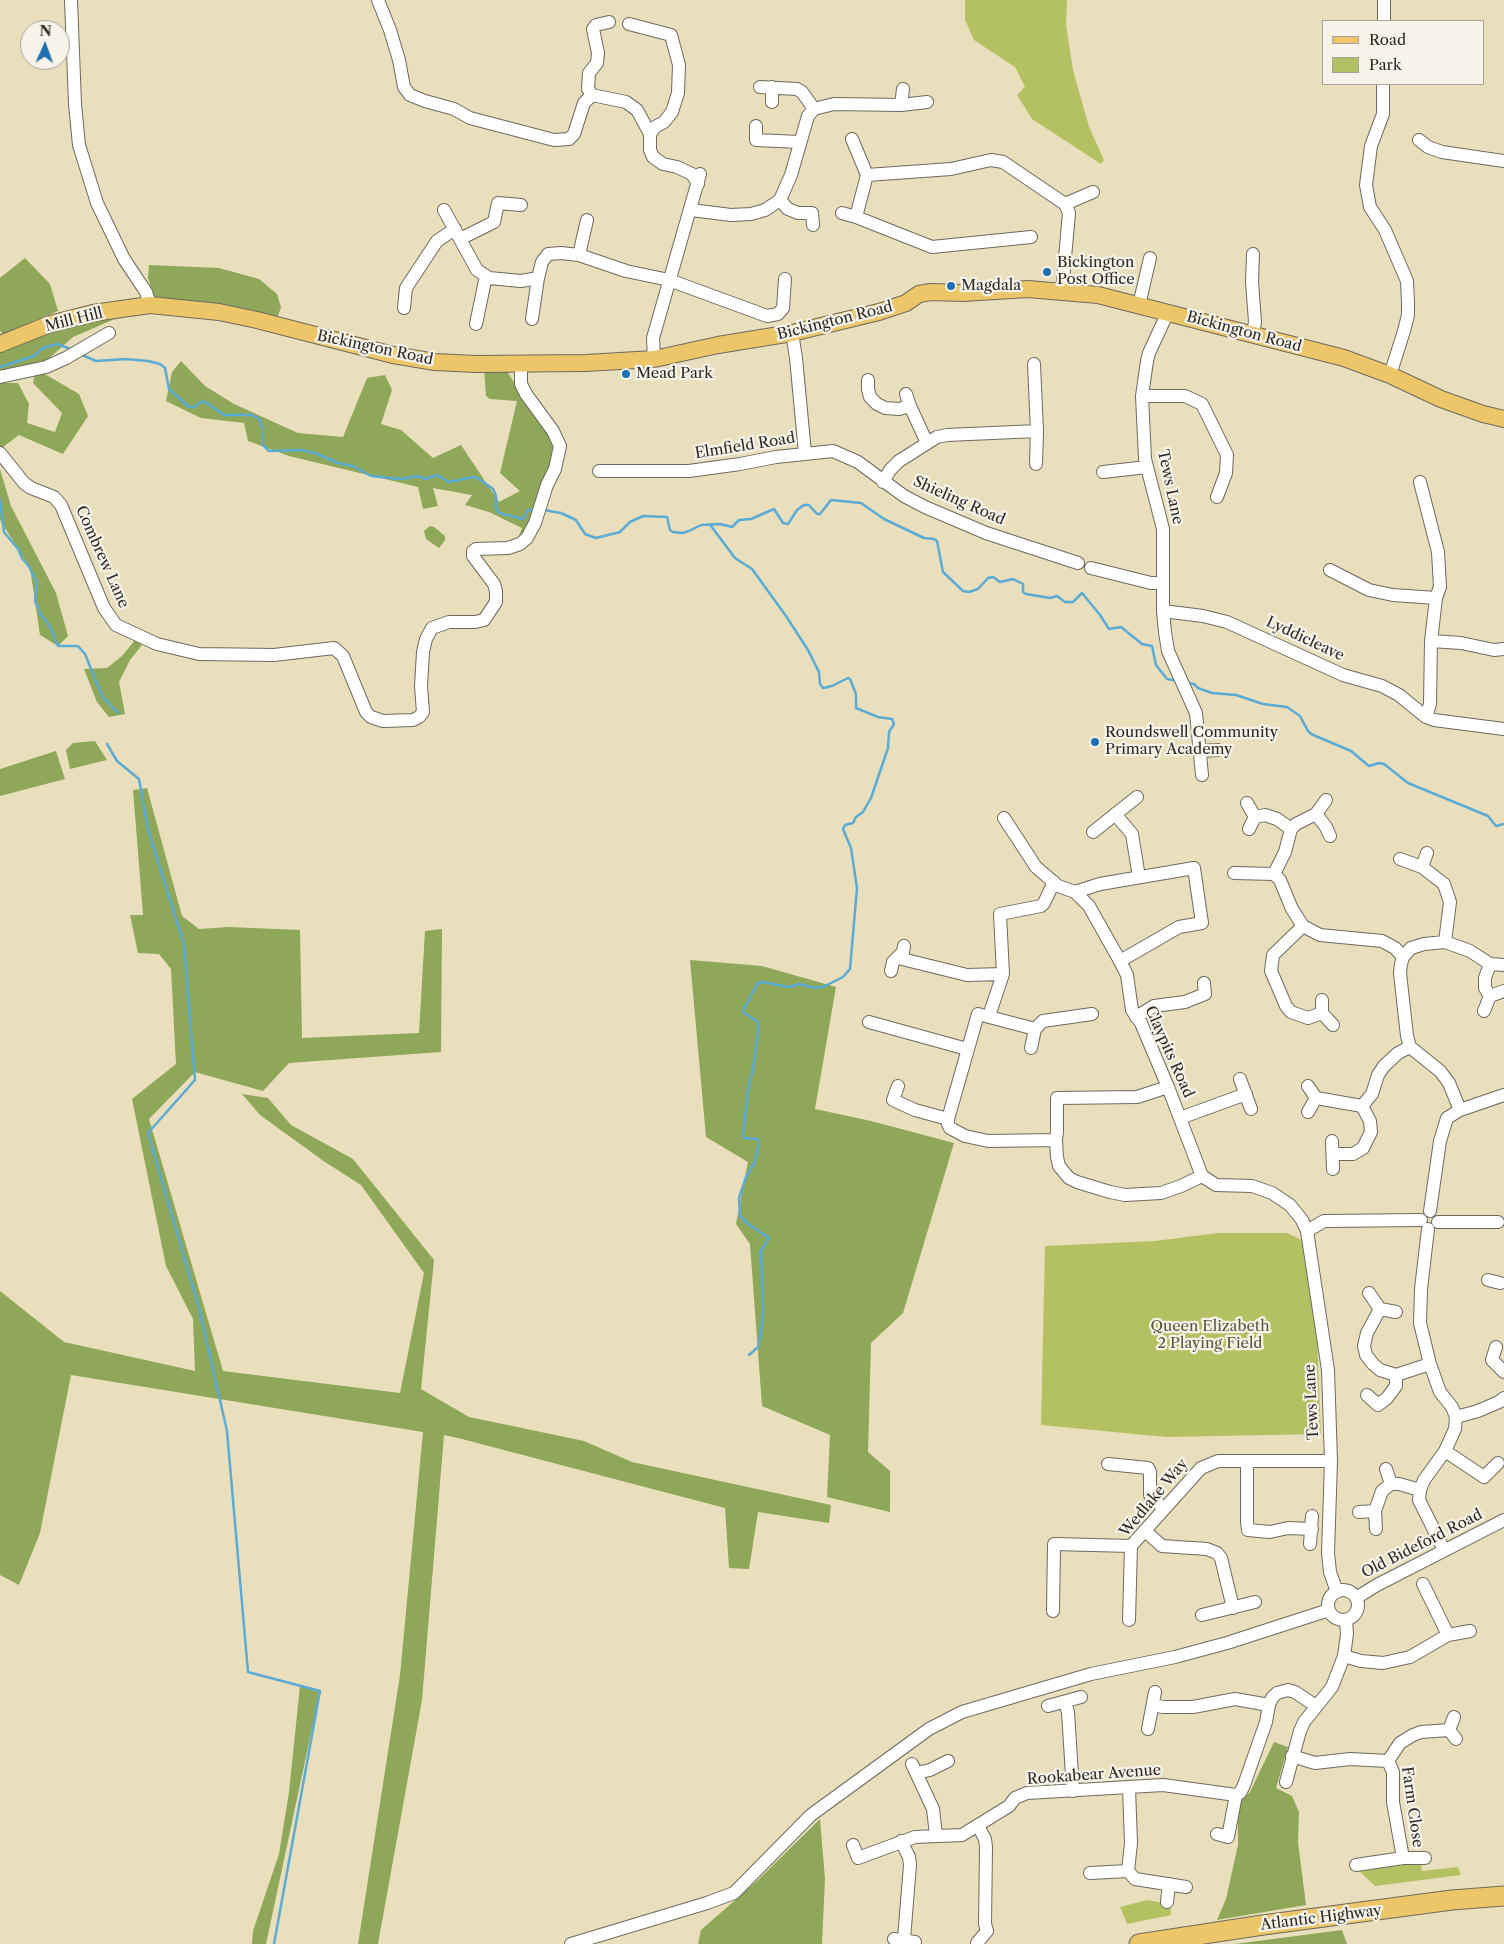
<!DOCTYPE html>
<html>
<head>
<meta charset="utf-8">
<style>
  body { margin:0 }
  #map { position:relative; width:1504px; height:1944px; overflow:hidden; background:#e9dfbc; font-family:"Libre Caslon Text",serif }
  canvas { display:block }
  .legend { position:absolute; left:1322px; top:20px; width:162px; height:65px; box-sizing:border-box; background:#f7f3e8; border:1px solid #a5a39c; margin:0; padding:6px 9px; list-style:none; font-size:15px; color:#2b2b2b }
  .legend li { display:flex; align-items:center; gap:10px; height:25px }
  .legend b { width:25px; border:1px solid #a5a39c }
  .north { position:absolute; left:20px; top:20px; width:50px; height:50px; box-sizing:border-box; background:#f7f3e8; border:1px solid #a5a39c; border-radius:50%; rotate:2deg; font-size:14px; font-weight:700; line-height:20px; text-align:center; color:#2b2b2b }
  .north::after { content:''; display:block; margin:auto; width:18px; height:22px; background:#1f6fb2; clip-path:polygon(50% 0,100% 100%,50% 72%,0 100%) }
</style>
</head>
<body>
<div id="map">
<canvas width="1504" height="1944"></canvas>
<ul class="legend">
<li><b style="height:6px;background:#ecc669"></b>Road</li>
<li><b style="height:14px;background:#b3c163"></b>Park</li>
</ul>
<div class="north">N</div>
</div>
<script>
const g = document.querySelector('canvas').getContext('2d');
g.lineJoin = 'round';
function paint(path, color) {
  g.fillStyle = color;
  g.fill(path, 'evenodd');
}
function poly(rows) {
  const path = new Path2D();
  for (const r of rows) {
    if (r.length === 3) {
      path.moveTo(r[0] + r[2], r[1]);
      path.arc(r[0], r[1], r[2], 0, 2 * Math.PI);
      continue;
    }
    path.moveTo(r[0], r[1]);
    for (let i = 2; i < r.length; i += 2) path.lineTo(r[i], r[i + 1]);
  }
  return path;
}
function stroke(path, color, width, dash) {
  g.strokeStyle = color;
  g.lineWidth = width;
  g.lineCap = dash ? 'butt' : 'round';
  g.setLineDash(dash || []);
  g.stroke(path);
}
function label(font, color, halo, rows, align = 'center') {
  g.font = font + ' "Libre Caslon Text",serif';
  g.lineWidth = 4.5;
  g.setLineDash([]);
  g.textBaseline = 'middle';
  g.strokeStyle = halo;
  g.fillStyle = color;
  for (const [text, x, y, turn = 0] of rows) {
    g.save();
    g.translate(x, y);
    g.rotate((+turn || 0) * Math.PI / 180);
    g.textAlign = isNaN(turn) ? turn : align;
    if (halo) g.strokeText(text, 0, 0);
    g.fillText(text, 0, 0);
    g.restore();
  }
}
paint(poly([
  [965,0,1067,0,1066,25,1073,70,1089,127,1104,160,1101,164,1032,119,1017,95,1025,87,1015,67,974,40,965,20],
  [1218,1233,1287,1233,1302,1240,1317,1335,1321,1434,1166,1437,1041,1425,1045,1246,1155,1241],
  [1404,1865,1421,1865,1422,1871,1458,1867,1461,1875,1375,1886,1359,1871],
  [1147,1900,1170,1904,1171,1915,1127,1924,1120,1907]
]), '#b3c163');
paint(poly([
  [25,258,50,284,58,311,3,334,0,331,0,278],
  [149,265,219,268,259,279,277,294,281,307,277,319,155,299,148,278],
  [117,318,73,337,46,361,0,372,0,349,81,322],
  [181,361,205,386,234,404,298,433,343,437,367,378,385,375,392,390,381,424,401,430,433,458,461,445,499,502,520,491,500,473,517,401,490,399,486,396,484,367,506,370,547,433,555,452,531,521,518,538,522,528,489,512,465,505,472,495,433,488,438,506,423,509,418,487,289,456,248,441,244,423,201,418,166,401,172,372],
  [36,369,79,394,88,416,63,454,19,435,3,447,0,447,0,383,18,383,29,404,27,423,55,432,62,413,33,383],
  [0,469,11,506,56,593,68,636,58,646,40,635,30,568,0,520],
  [430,526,434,527,445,536,445,540,439,548,426,539,424,531],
  [135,640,142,645,130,660,119,682,125,714,109,717,97,702,84,669,107,668,122,656],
  [95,741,107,760,70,769,66,750,73,743],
  [56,751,65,779,0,796,0,769],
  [147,788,182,916,199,929,229,927,300,930,302,1038,419,1033,425,931,442,929,441,1052,289,1063,263,1091,195,1072,149,1119,223,1371,400,1393,424,1273,361,1185,325,1162,260,1115,242,1094,268,1098,291,1125,353,1159,434,1260,421,1389,469,1417,584,1441,632,1462,831,1505,829,1523,758,1512,749,1569,729,1568,725,1508,458,1438,444,1435,422,1700,378,1944,358,1944,400,1675,423,1432,71,1375,40,1533,19,1585,0,1575,0,1291,64,1342,195,1371,193,1319,166,1266,132,1099,176,1064,171,969,159,954,138,953,130,915,143,915,133,790],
  [690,960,762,966,836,987,815,1109,871,1121,954,1143,903,1313,871,1343,868,1452,890,1471,890,1512,827,1497,830,1435,762,1406,750,1244,736,1224,748,1162,706,1137],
  [300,1686,320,1691,266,1944,252,1944,253,1931,279,1854,289,1792],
  [1274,1742,1288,1747,1276,1788,1292,1796,1299,1812,1298,1842,1306,1905,1217,1920,1226,1899,1238,1845,1238,1803,1250,1792],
  [820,1819,825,1879,822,1944,698,1944,701,1930,758,1880],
  [1342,1930,1347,1944,1235,1944]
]), '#8ea759');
stroke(poly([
  [82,355,96,361,126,359,148,361,160,364,165,368,169,389,189,407,194,407,201,402,205,402,224,415,252,415,259,419,263,429,263,445,269,451,301,450,315,453,338,463,353,466,371,476,401,479,418,476,426,479,437,475,449,482,473,477,479,479,493,489,496,496,496,508,499,513,523,519,528,510,536,510],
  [0,367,34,356,43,348,57,344,73,350],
  [0,500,4,532,18,549,22,558,30,568,37,584,35,601,41,615,49,625,58,646,78,646,85,654,102,696,118,713],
  [544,510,561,513,576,520,585,534,596,538,620,532,630,522,643,516,667,517,670,530,673,532,682,533,689,531,701,525,720,524,732,527,739,520,751,519,774,509,783,523,788,524,797,510,804,505,809,505,817,514,820,514,831,500,861,503,884,519,924,538,934,539,937,541,943,572,963,591,969,592,978,589,988,578,993,577,1000,582,1013,579,1023,584,1023,592,1026,594,1050,598,1057,596,1065,602,1073,602,1082,593,1100,615,1109,629,1121,627,1142,644,1152,646,1156,665,1167,679,1177,681],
  [711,526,735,558,752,569,786,616,808,650,819,672,820,684,823,688,832,686,848,678,850,679,856,694,856,708,878,717,892,719,894,724,889,732,888,748,871,798,863,812,856,817,853,823,845,825,843,829,851,848,857,888,850,969,843,977,823,987,815,988,799,984,789,987,762,982,758,983,743,1010,744,1013,758,1022,758,1032,753,1069,748,1090,743,1135,744,1138,758,1139,759,1143,754,1164,746,1177,739,1198,740,1216,748,1224,769,1238,761,1251,763,1311,761,1333,758,1347,749,1355],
  [1188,683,1194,684,1198,688,1212,693,1236,695,1263,704,1287,707,1300,716,1308,731,1311,734,1351,751,1369,766,1379,763,1384,764,1408,783,1488,816,1496,826,1504,824],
  [107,744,117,761,139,779,148,830,184,944,195,1080,148,1133,199,1308,227,1431,248,1672,320,1691,274,1944]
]), '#5aabd5', 2.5);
const minor = poly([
  [71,0,75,104,79,145,97,203,124,259,146,292,150,305],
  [378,0,390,30,399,60,404,87,410,95,425,101,454,109,470,118,554,140,569,139,574,134,584,103,592,95],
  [1384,21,1384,0],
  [629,24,671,35,679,65,678,93,672,112,664,122,655,127,650,134],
  [1383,84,1383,114,1371,146,1366,185,1370,207,1385,230,1407,281,1408,303,1408,315,1404,331,1390,375],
  [760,87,797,89,802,92,814,109],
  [592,95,626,102,637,110,650,134,650,150,653,157,663,164,677,167,692,174,698,184],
  [592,95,588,89,589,73,597,63,598,53,593,29,596,25,609,22],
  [772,102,772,87],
  [901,105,903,89],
  [756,126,756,140,799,142],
  [852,139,867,175],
  [1419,140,1428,147,1442,152,1504,161],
  [780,200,791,175,808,116,814,109,834,104,901,105,927,102],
  [1065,204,1093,192],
  [444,210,477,270,489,278,521,281,538,278,542,262,548,254,561,253,579,255,626,271,669,280,767,316,778,314,783,308,785,279],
  [691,210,731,215,751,214,765,210,780,200,788,209,798,213,812,213,813,225],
  [842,213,856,217],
  [1031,237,932,247,856,217,867,175,951,169,991,160,1003,162,1065,204,1069,213,1062,291],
  [460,239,494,222,498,203,521,205],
  [579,255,587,220],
  [1139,305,1150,258],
  [404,308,406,288,437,241,455,229],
  [1168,312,1149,353,1147,361,1142,396,1145,459,1163,529,1163,611,1165,632,1168,651,1196,713,1202,775],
  [532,319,538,278],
  [476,324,486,276],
  [792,333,796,358,805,453],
  [1253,334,1255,322,1252,282,1253,254],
  [654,359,653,338,700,174],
  [0,377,46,367,66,358,109,333],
  [868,380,868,389,870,397,877,404,885,408,899,409,910,406,927,443],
  [906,394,910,406],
  [1142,396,1185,396,1202,404,1227,455,1226,473,1217,497],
  [0,453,24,483,31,488,54,497,61,505,104,608,116,625,157,644,199,654,274,655,334,648,343,656,366,712,371,717,383,721,413,720,419,717,423,712,421,686,423,652,426,639,432,628,449,622,475,622,484,620,496,602,496,591,494,584,473,556,473,551,476,549,508,548,520,544,527,538,535,523,547,485,555,469,560,446,553,431,526,394,521,384,521,364],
  [1036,464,1037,431],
  [599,471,689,471,740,464,776,457,833,451,858,462,904,496,925,507,986,533,1078,563],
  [1103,472,1147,467],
  [883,482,890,470,899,461,937,437,947,435,1037,431,1034,364],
  [1420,482,1438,552,1440,587,1436,598,1431,641,1430,704,1426,717],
  [1091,568,1151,583,1163,583],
  [1330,570,1369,590,1393,595,1436,598],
  [1163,611,1203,616,1227,622,1343,675,1382,686,1399,695,1426,717,1434,720,1504,729],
  [1431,641,1461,643,1494,650,1504,649],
  [1199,751,1218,750],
  [1247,803,1255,817,1265,815,1277,819,1291,829],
  [1115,814,1132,834,1139,877],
  [1316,814,1326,827,1330,836],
  [1004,818,1036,867,1058,886,1075,892,1089,906,1120,961,1127,975,1132,1010,1141,1023,1168,1087,1202,1176,1216,1185,1252,1186,1272,1193,1290,1205,1302,1220,1307,1231,1328,1370,1331,1461,1328,1553,1330,1572,1337,1592],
  [1249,829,1255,817],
  [1093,832,1137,797],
  [1400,859,1422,867,1444,884,1450,902,1445,942],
  [1422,867,1427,853],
  [1234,873,1274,874,1280,880,1292,909,1303,926,1320,935,1382,941,1395,948,1403,957],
  [1274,874,1285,852,1291,829,1296,824,1316,814,1326,800],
  [1075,892,1100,884,1194,868,1202,923,1179,927,1120,961],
  [1303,926,1273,955,1271,971,1286,1006,1291,1012,1308,1018,1322,1013,1322,1000],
  [898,958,967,975,1003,974],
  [891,971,893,962,903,952,904,946],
  [1490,996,1504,991],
  [1484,1011,1490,996,1485,988,1485,978,1490,964],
  [1322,1013,1333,1025],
  [989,1016,1003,974,1000,914,1041,906,1044,903,1054,882],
  [1136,1017,1154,1006,1185,1002,1205,994,1204,983],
  [869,1022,967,1049],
  [1035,1029,978,1014,948,1119,948,1124,950,1128,965,1136,988,1141,1056,1140],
  [1031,1048,1035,1029,1043,1021,1092,1014],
  [1240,1079,1251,1109],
  [898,1086,893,1100,915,1110,948,1119],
  [1308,1086,1316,1098,1362,1106],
  [1168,1087,1137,1097,1057,1098,1057,1131,1056,1140,1057,1157,1059,1166,1069,1178,1077,1182,1110,1192,1125,1195,1161,1193,1181,1186,1202,1176],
  [1460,1110,1449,1083,1440,1071,1410,1047,1407,1036,1400,973,1401,964,1403,957,1411,948,1424,944,1445,942,1470,951,1490,964,1504,965],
  [1308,1112,1316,1098],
  [1180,1118,1246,1094],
  [1332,1141,1333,1169],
  [1333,1154,1353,1154,1363,1148,1371,1132,1370,1121,1362,1106,1372,1094,1378,1075,1384,1066,1398,1053,1410,1047],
  [1430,1211,1440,1141,1447,1118,1460,1110,1504,1095],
  [1438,1222,1498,1222],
  [1428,1229,1421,1289,1420,1323,1430,1364,1440,1392,1452,1407,1456,1417,1455,1429,1445,1451,1424,1480,1420,1490,1419,1500,1444,1550],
  [1307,1231,1324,1221,1421,1220],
  [1488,1280,1500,1283],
  [1369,1293,1380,1309],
  [1396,1312,1380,1309,1367,1333,1364,1346,1366,1355,1373,1364,1380,1370,1396,1375,1430,1364],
  [1496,1347,1492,1360,1504,1372],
  [1367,1395,1378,1405,1387,1398,1396,1386,1396,1375],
  [1456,1417,1478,1411,1499,1402,1504,1398],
  [1445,1451,1484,1477,1498,1463],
  [1247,1461,1247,1522,1248,1530,1270,1532,1288,1528,1312,1529],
  [1108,1464,1148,1468,1150,1472,1150,1495,1163,1508],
  [1386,1469,1391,1484],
  [1359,1512,1375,1511],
  [1376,1529,1375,1511,1382,1491,1391,1484,1399,1484,1420,1490],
  [1145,1531,1162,1546,1207,1549,1217,1553,1221,1558,1233,1608],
  [1310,1544,1312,1516],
  [1423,1584,1448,1635],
  [1343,1605,15],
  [1356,1598,1377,1585,1504,1520],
  [1053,1611,1054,1544,1131,1546],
  [1202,1615,1255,1602],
  [1129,1620,1131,1546,1201,1468,1218,1461,1331,1461],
  [1344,1656,1361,1661,1383,1663,1410,1657,1448,1635,1470,1631],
  [1065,1702,1068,1712,1073,1791],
  [1153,1705,1163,1707,1193,1707,1235,1699,1269,1705],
  [1048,1706,1081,1697],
  [1454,1717,1449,1730,1456,1739],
  [1148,1729,1155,1692],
  [1292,1756,1315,1763,1350,1759,1388,1761,1400,1743,1413,1735,1421,1732,1449,1730],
  [1388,1761,1393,1772,1393,1802,1403,1858],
  [912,1764,933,1809,936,1835],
  [916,1773,930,1770,948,1761],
  [1286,1782,1300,1731,1304,1722,1332,1687,1344,1656,1347,1634,1346,1620],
  [1217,1834,1228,1837,1236,1795],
  [901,1841,909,1857,910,1865,904,1939],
  [853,1845,858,1858,915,1837,962,1835,1009,1806,1015,1798,1027,1793,1163,1785,1236,1795,1240,1793,1244,1785,1266,1722,1269,1705,1272,1698,1277,1693,1288,1690,1295,1692,1316,1706],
  [1356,1865,1403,1858,1425,1858],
  [1128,1871,1131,1843,1129,1788],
  [1090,1873,1128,1871,1135,1879,1186,1887],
  [1167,1902,1169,1884],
  [894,1939,915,1942],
  [977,1943,987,1931,985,1924,986,1847,985,1839,978,1826],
  [571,1944,707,1903,734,1893,811,1815,929,1729,962,1712,1091,1674,1175,1657,1227,1643,1329,1610]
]);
const major = poly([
  [0,344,50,324,93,313,150,305,219,312,257,320,393,355,435,362,476,364,586,363,654,359,718,345,792,333,879,312,906,303,919,294,931,292,963,293,1028,289,1098,295,1344,358,1390,375,1441,399,1483,414,1504,419]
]);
const highway = poly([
  [1139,1944,1263,1925,1452,1900,1504,1896]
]);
stroke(minor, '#6e6a5e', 14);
stroke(major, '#6e6a5e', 18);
stroke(highway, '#6e6a5e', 21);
stroke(minor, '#fff', 12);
stroke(major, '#ecc669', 16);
stroke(highway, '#ecc669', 19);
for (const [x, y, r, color] of [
  [1047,272,5,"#1f6fb2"],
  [951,286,5,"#1f6fb2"],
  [626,374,5,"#1f6fb2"],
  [1095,742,5,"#1f6fb2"]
]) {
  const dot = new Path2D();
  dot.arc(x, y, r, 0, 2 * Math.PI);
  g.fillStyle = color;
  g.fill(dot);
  stroke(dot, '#f7f3e8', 2);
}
label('15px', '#2b2b2b', '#f7f3e8', [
  ["Bickington",1057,263],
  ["Post Office",1057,280],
  ["Magdala",961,286],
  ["Mead Park",636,374],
  ["Roundswell Community",1105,733],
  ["Primary Academy",1105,750]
], 'left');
label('15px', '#2b2b2b', '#f7f3e8', [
  ["Mill Hill",74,320,-14],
  ["Bickington Road",835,321,-14],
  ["Bickington Road",1244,332,15],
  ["Bickington Road",375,348,12],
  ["Elmfield Road",745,446,-9],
  ["Tews Lane",1170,487,78],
  ["Shieling Road",959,501,24],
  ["Combrew Lane",102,557,66],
  ["Lyddicleave",1305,639,25],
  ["Claypits Road",1169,1052,66],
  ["Tews Lane",1312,1402,-93],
  ["Wedlake Way",1154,1498,-50],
  ["Old Bideford Road",1422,1544,-27],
  ["Rookabear Avenue",1094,1775,-4],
  ["Farm Close",1412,1807,82],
  ["Atlantic Highway",1321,1918,-7]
]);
label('15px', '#54583c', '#f7f3e8', [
  ["Queen Elizabeth",1210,1327],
  ["2 Playing Field",1210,1344]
]);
</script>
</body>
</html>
